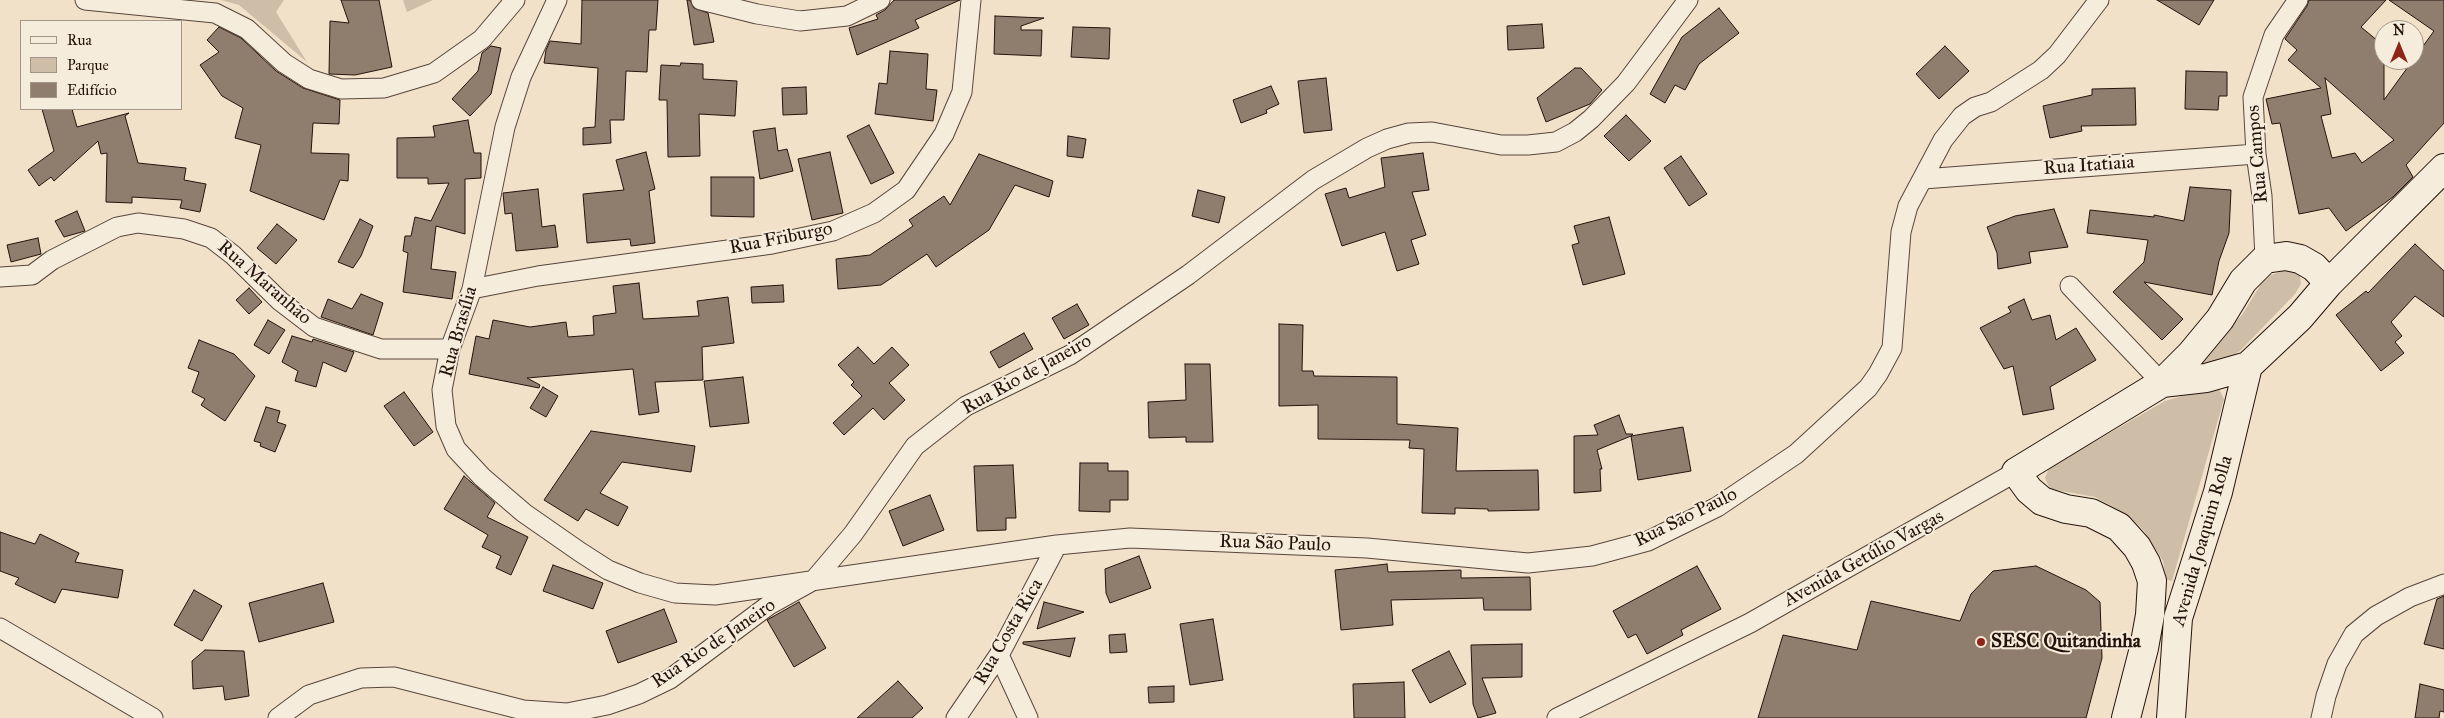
<!DOCTYPE html>
<html>
<head>
<meta charset="utf-8">
<style>
  body { margin:0 }
  #map { position:relative; width:2444px; height:718px; overflow:hidden; background:#f1e1c8; font-family:"IM FELL Great Primer",serif }
  canvas { display:block }
  .legend { position:absolute; left:20px; top:20px; width:162px; height:90px; box-sizing:border-box; background:#f6ecdb; border:1px solid #a29588; margin:0; padding:6px 9px; list-style:none; font-size:15px; color:#24130c }
  .legend li { display:flex; align-items:center; gap:10px; height:25px }
  .legend b { width:25px; border:1px solid #a29588 }
  .north { position:absolute; left:2374px; top:20px; width:50px; height:50px; box-sizing:border-box; background:#f6ecdb; border:1px solid #a29588; border-radius:50%; rotate:0deg; font-size:14px; font-weight:700; line-height:20px; text-align:center; color:#24130c }
  .north::after { content:''; display:block; margin:auto; width:18px; height:22px; background:#8f2418; clip-path:polygon(50% 0,100% 100%,50% 72%,0 100%) }
</style>
</head>
<body>
<div id="map">
<canvas width="2444" height="718"></canvas>
<ul class="legend">
<li><b style="height:6px;background:#f6ecdb"></b>Rua</li>
<li><b style="height:14px;background:#cebea8"></b>Parque</li>
<li><b style="height:14px;background:#8f7e6e"></b>Edifício</li>
</ul>
<div class="north">N</div>
</div>
<script>
const g = document.querySelector('canvas').getContext('2d');
g.lineJoin = 'round';
function paint(path, color) {
  g.fillStyle = color;
  g.fill(path, 'evenodd');
}
function poly(rows) {
  const path = new Path2D();
  for (const r of rows) {
    path.moveTo(r[0], r[1]);
    for (let i = 2; i < r.length; i += 2) path.lineTo(r[i], r[i + 1]);
  }
  return path;
}
function stroke(path, color, width, dash) {
  g.strokeStyle = color;
  g.lineWidth = width;
  g.lineCap = dash ? 'butt' : 'round';
  g.setLineDash(dash || []);
  g.stroke(path);
}
function label(font, color, halo, rows, align = 'center') {
  g.font = font + ' "IM FELL Great Primer",serif';
  g.lineWidth = 4;
  g.setLineDash([]);
  g.textBaseline = 'middle';
  g.strokeStyle = halo;
  g.fillStyle = color;
  for (const [text, x, y, turn = 0] of rows) {
    g.save();
    g.translate(x, y);
    g.rotate((+turn || 0) * Math.PI / 180);
    g.textAlign = isNaN(turn) ? turn : align;
    if (halo) g.strokeText(text, 0, 0);
    g.fillText(text, 0, 0);
    g.restore();
  }
}
paint(poly([
  [221,0,284,0,276,12,307,62,239,5],
  [403,0,433,0,407,12],
  [2285,270,2295,271,2300,276,2301,284,2295,294,2240,351,2223,361,2202,365,2199,360,2242,315,2261,284,2271,275],
  [2206,389,2219,389,2224,399,2172,581,2165,579,2163,561,2144,531,2128,515,2095,497,2050,489,2045,478,2049,468,2165,401]
]), '#cebea8');
const building = poly([
  [341,0,379,0,392,67,355,75,329,74,330,21,349,23,341,0],
  [582,0,658,0,656,30,649,30,647,72,626,71,624,120,610,120,611,143,583,145,583,128,595,127,598,68,544,63,546,50,550,41,581,44,582,0],
  [687,0,690,0,694,8,708,13,714,42,694,45,687,0],
  [894,0,960,0,915,20,919,28,857,55,849,28,878,19,876,15,885,10,894,0],
  [2157,0,2214,0,2199,25,2157,0],
  [2309,0,2386,0,2361,27,2384,46,2384,100,2434,31,2389,0,2444,0,2444,123,2406,165,2413,177,2393,197,2346,231,2329,208,2299,214,2280,123,2272,124,2266,99,2321,88,2288,60,2297,50,2285,39,2307,6,2309,0],
  [2325,78,2371,119,2394,140,2362,163,2355,153,2332,158,2321,116,2331,114,2325,78],
  [1719,8,1739,33,1699,64,1685,90,1675,85,1665,103,1650,94,1682,37,1719,8],
  [995,16,1044,18,1021,26,1021,30,1042,30,1041,56,994,54,995,16],
  [1542,24,1544,48,1508,50,1507,26,1542,24],
  [219,27,241,38,276,71,303,88,340,100,339,124,313,123,311,153,349,154,348,181,340,180,324,220,250,191,261,145,235,138,243,108,222,96,200,65,219,52,207,40,219,27],
  [1073,27,1110,28,1109,59,1071,57,1073,27],
  [491,46,501,48,491,94,470,116,452,99,478,71,482,53,491,46],
  [1945,46,1969,71,1939,99,1916,74,1945,46],
  [890,51,928,54,926,89,937,90,933,121,875,114,879,83,887,84,890,51],
  [681,63,703,64,703,79,737,81,735,116,699,114,700,156,668,157,667,100,659,100,661,65,680,66,681,63],
  [1575,68,1581,68,1602,90,1590,104,1546,122,1537,98,1575,68],
  [2186,71,2227,72,2227,96,2219,96,2218,110,2185,109,2186,71],
  [1326,78,1332,130,1304,133,1298,81,1326,78],
  [1271,86,1279,104,1266,110,1267,113,1241,123,1233,100,1271,86],
  [806,87,807,114,783,115,782,88,806,87],
  [2135,88,2136,125,2081,126,2082,131,2050,138,2043,106,2092,95,2092,89,2135,88],
  [42,109,72,109,77,127,129,113,125,116,138,163,186,168,184,180,206,184,200,212,180,208,182,200,132,197,132,203,106,202,107,153,101,154,98,141,54,181,51,177,39,186,28,170,54,151,42,109],
  [1626,115,1651,141,1629,161,1604,136,1626,115],
  [468,120,474,153,481,153,481,178,465,179,465,234,436,226,431,269,456,272,452,299,403,292,408,253,403,251,405,236,411,236,415,217,431,221,449,183,428,184,428,178,397,178,397,138,435,137,433,126,468,120],
  [869,125,894,173,871,184,847,136,869,125],
  [775,128,778,151,787,149,793,171,760,179,753,131,775,128],
  [1068,136,1086,139,1083,158,1067,156,1068,136],
  [646,152,655,189,649,191,655,243,631,246,630,239,587,243,583,194,624,190,616,160,646,152],
  [830,152,843,213,812,220,798,159,830,152],
  [1423,153,1429,190,1412,192,1426,235,1411,240,1419,264,1397,271,1385,232,1342,246,1325,194,1346,188,1349,198,1385,187,1381,158,1423,153],
  [979,154,1053,181,1049,197,1015,185,989,230,936,267,927,254,881,285,838,289,836,259,870,255,913,226,909,220,944,196,950,205,979,154],
  [1681,156,1707,194,1689,206,1664,168,1681,156],
  [711,177,754,177,754,217,711,216,711,177],
  [2190,187,2231,190,2229,233,2219,261,2212,295,2144,282,2183,319,2162,340,2113,292,2144,262,2148,240,2087,233,2090,210,2154,217,2154,215,2184,221,2190,187],
  [538,189,542,227,555,225,558,247,516,251,512,213,505,214,503,193,538,189],
  [1198,190,1225,197,1219,223,1192,216,1198,190],
  [2054,209,2068,247,2029,252,2031,263,1998,269,1997,253,1987,227,2015,216,2054,209],
  [77,211,85,231,64,237,55,221,77,211],
  [1609,217,1625,274,1583,285,1572,245,1579,243,1574,226,1609,217],
  [360,219,373,226,361,256,353,268,338,262,360,219],
  [277,224,297,240,276,264,257,248,277,224],
  [38,238,41,254,11,262,7,245,38,238],
  [2415,244,2444,271,2444,317,2415,296,2391,322,2402,336,2395,342,2404,353,2381,371,2336,315,2366,291,2368,293,2415,244],
  [639,283,643,319,699,316,697,301,728,297,734,343,702,347,703,380,655,382,659,412,639,415,633,369,527,378,540,385,539,388,469,374,476,336,489,339,493,320,530,327,566,322,568,337,594,335,593,316,616,313,613,286,639,283],
  [783,285,784,302,752,303,751,287,783,285],
  [249,288,262,302,249,314,236,300,249,288],
  [361,294,383,303,373,335,321,317,328,299,352,309,361,294],
  [2024,299,2032,320,2050,315,2056,340,2076,328,2096,360,2050,387,2054,409,2023,415,2013,366,2004,369,1980,328,2011,312,2008,307,2024,299],
  [1077,304,1089,325,1064,339,1052,318,1077,304],
  [268,320,285,330,269,354,254,345,268,320],
  [1279,324,1303,325,1302,371,1313,371,1314,376,1397,377,1397,424,1458,428,1456,471,1538,470,1539,510,1488,511,1488,509,1455,508,1455,514,1422,513,1424,449,1409,448,1410,440,1318,439,1318,405,1279,406,1279,324],
  [1024,333,1033,349,999,368,990,352,1024,333],
  [292,336,312,342,313,339,354,352,346,372,323,362,316,387,295,381,298,371,282,362,292,336],
  [199,340,234,354,255,376,225,421,201,405,205,399,192,392,199,372,188,368,199,340],
  [858,347,874,364,892,347,909,365,889,383,905,400,884,420,873,408,844,435,833,423,862,396,851,385,854,382,838,365,858,347],
  [1185,364,1210,364,1213,442,1186,442,1186,437,1149,438,1148,402,1186,400,1185,364],
  [743,377,749,423,710,427,704,381,743,377],
  [543,387,558,396,546,417,530,408,543,387],
  [404,392,433,432,414,446,384,406,404,392],
  [266,407,280,411,277,422,286,425,275,452,260,446,261,443,254,441,266,407],
  [1619,415,1626,434,1633,434,1631,436,1683,427,1691,471,1638,480,1631,436,1597,450,1602,469,1600,469,1601,491,1574,493,1574,436,1598,435,1594,425,1619,415],
  [591,431,695,446,691,472,622,462,600,493,628,507,618,526,586,509,578,521,544,500,591,431],
  [1080,463,1108,463,1108,471,1128,471,1128,500,1110,500,1110,512,1079,511,1080,463],
  [1013,465,1016,518,1006,518,1006,530,977,531,974,466,1013,465],
  [464,476,495,503,487,517,528,537,511,575,496,568,501,556,482,547,488,535,444,509,464,476],
  [930,495,944,530,903,546,889,511,930,495],
  [0,532,35,544,40,534,79,553,75,562,123,570,118,598,62,589,55,603,15,584,19,578,0,571,0,532],
  [1139,556,1151,588,1110,603,1106,593,1105,569,1139,556],
  [1387,564,1388,572,1461,570,1461,578,1530,577,1531,610,1484,610,1483,598,1391,600,1393,625,1341,630,1335,570,1387,564],
  [553,565,603,583,593,609,543,591,553,565],
  [1697,566,1721,609,1681,630,1683,635,1647,654,1636,634,1628,638,1613,611,1697,566],
  [2036,566,2086,590,2100,602,2102,658,2086,718,1758,718,1783,635,1857,650,1871,601,1960,621,1971,594,1993,571,2036,566],
  [323,583,334,622,259,642,249,603,323,583],
  [194,590,222,606,202,641,174,625,194,590],
  [2444,596,2444,649,2424,644,2437,599,2444,596],
  [799,602,826,648,794,667,767,620,799,602],
  [1044,602,1084,612,1037,629,1044,602],
  [664,609,677,642,618,663,606,631,664,609],
  [1213,619,1223,680,1190,685,1180,624,1213,619],
  [1125,634,1127,652,1110,653,1109,635,1125,634],
  [1075,638,1070,657,1023,644,1023,642,1075,638],
  [1522,644,1522,677,1482,678,1496,713,1478,718,1473,704,1471,645,1522,644],
  [205,650,244,651,249,696,225,700,223,686,193,689,192,661,205,650],
  [1449,651,1466,684,1430,703,1412,670,1449,651],
  [898,681,923,708,912,718,857,718,898,681],
  [1404,682,1405,718,1354,718,1353,684,1404,682],
  [2420,684,2444,690,2444,712,2440,711,2439,718,2415,718,2420,684],
  [1174,686,1174,702,1149,703,1148,687,1174,686]
]);
paint(building, '#8f7e6e');
stroke(building, '#24130c', 1);
const street = poly([
  [85,0,215,13,247,29,284,63,309,79,341,89,384,88,434,73,482,39,515,0],
  [557,0,521,77,505,127,472,289,450,349,442,390,446,426,456,449,482,477,524,513,580,552,608,570,640,583,675,593,715,595,1057,545,1130,538,1367,548,1528,563,1592,556,1648,541,1717,507,1796,454,1868,388,1878,374,1892,348,1901,232,1908,206,1943,140,1962,116,1975,107,1991,102,2041,70,2057,55,2099,0],
  [701,0,757,14,800,21,847,16,880,0],
  [1923,179,2256,154],
  [2265,259,2262,196,2256,154,2253,97,2274,35,2298,0],
  [0,277,32,275,52,260,117,227,138,223,184,229,211,238,233,255,280,301,314,327,381,349,450,349],
  [2070,286,2162,383],
  [472,289,538,276,772,244,833,231,874,213,906,190,944,134,962,92,971,0],
  [0,628,153,718],
  [999,655,1028,718],
  [278,718,309,695,361,678,394,677,523,710,567,713,607,705,639,694,670,679,769,605,814,580,853,534,915,446,966,406,1070,355,1188,275,1313,180,1367,148,1387,139,1409,133,1432,132,1501,145,1528,145,1556,142,1575,132,1591,119,1626,83,1688,0],
  [956,718,999,655,1057,545],
  [1557,718,1750,623,2016,472],
  [2321,718,2326,696,2337,664,2354,634,2376,616,2410,597,2444,584]
]);
const secondary = poly([
  [2162,383,2206,378,2248,366,2300,317,2329,283,2444,168],
  [2126,718,2144,648,2150,615,2152,581,2146,563,2137,547,2119,527,2091,513,2066,509,2042,501,2029,490,2016,472,2162,383,2191,354,2220,319,2243,281,2265,259,2286,256,2300,259,2314,267,2329,283],
  [2171,718,2178,618,2218,492,2248,366]
]);
stroke(street, '#57463b', 21);
stroke(secondary, '#24130c', 30);
stroke(street, '#f6ecdb', 19);
stroke(secondary, '#f6ecdb', 28);
for (const [x, y, r, color] of [
  [1981,642,5,"#8f2418"]
]) {
  const dot = new Path2D();
  dot.arc(x, y, r, 0, 2 * Math.PI);
  g.fillStyle = color;
  g.fill(dot);
  stroke(dot, '#f6ecdb', 2);
}
label('19px', '#24130c', '#f6ecdb', [
  ["Rua Campos",2258,154,-95],
  ["Rua Itatiaia",2089,166,-4],
  ["Rua Friburgo",781,239,-11],
  ["Rua Maranhão",264,283,41],
  ["Rua Brasília",459,332,-74],
  ["Rua Rio de Janeiro",1027,375,-29],
  ["Rua São Paulo",1686,518,-26],
  ["Avenida Joaquim Rolla",2203,541,-74],
  ["Rua São Paulo",1275,544,2],
  ["Avenida Getúlio Vargas",1864,559,-29],
  ["Rua Costa Rica",1009,632,-60],
  ["Rua Rio de Janeiro",714,644,-34]
]);
label('bold 19px', '#24130c', '#f6ecdb', [
  ["SESC Quitandinha",1991,642]
], 'left');
</script>
</body>
</html>
